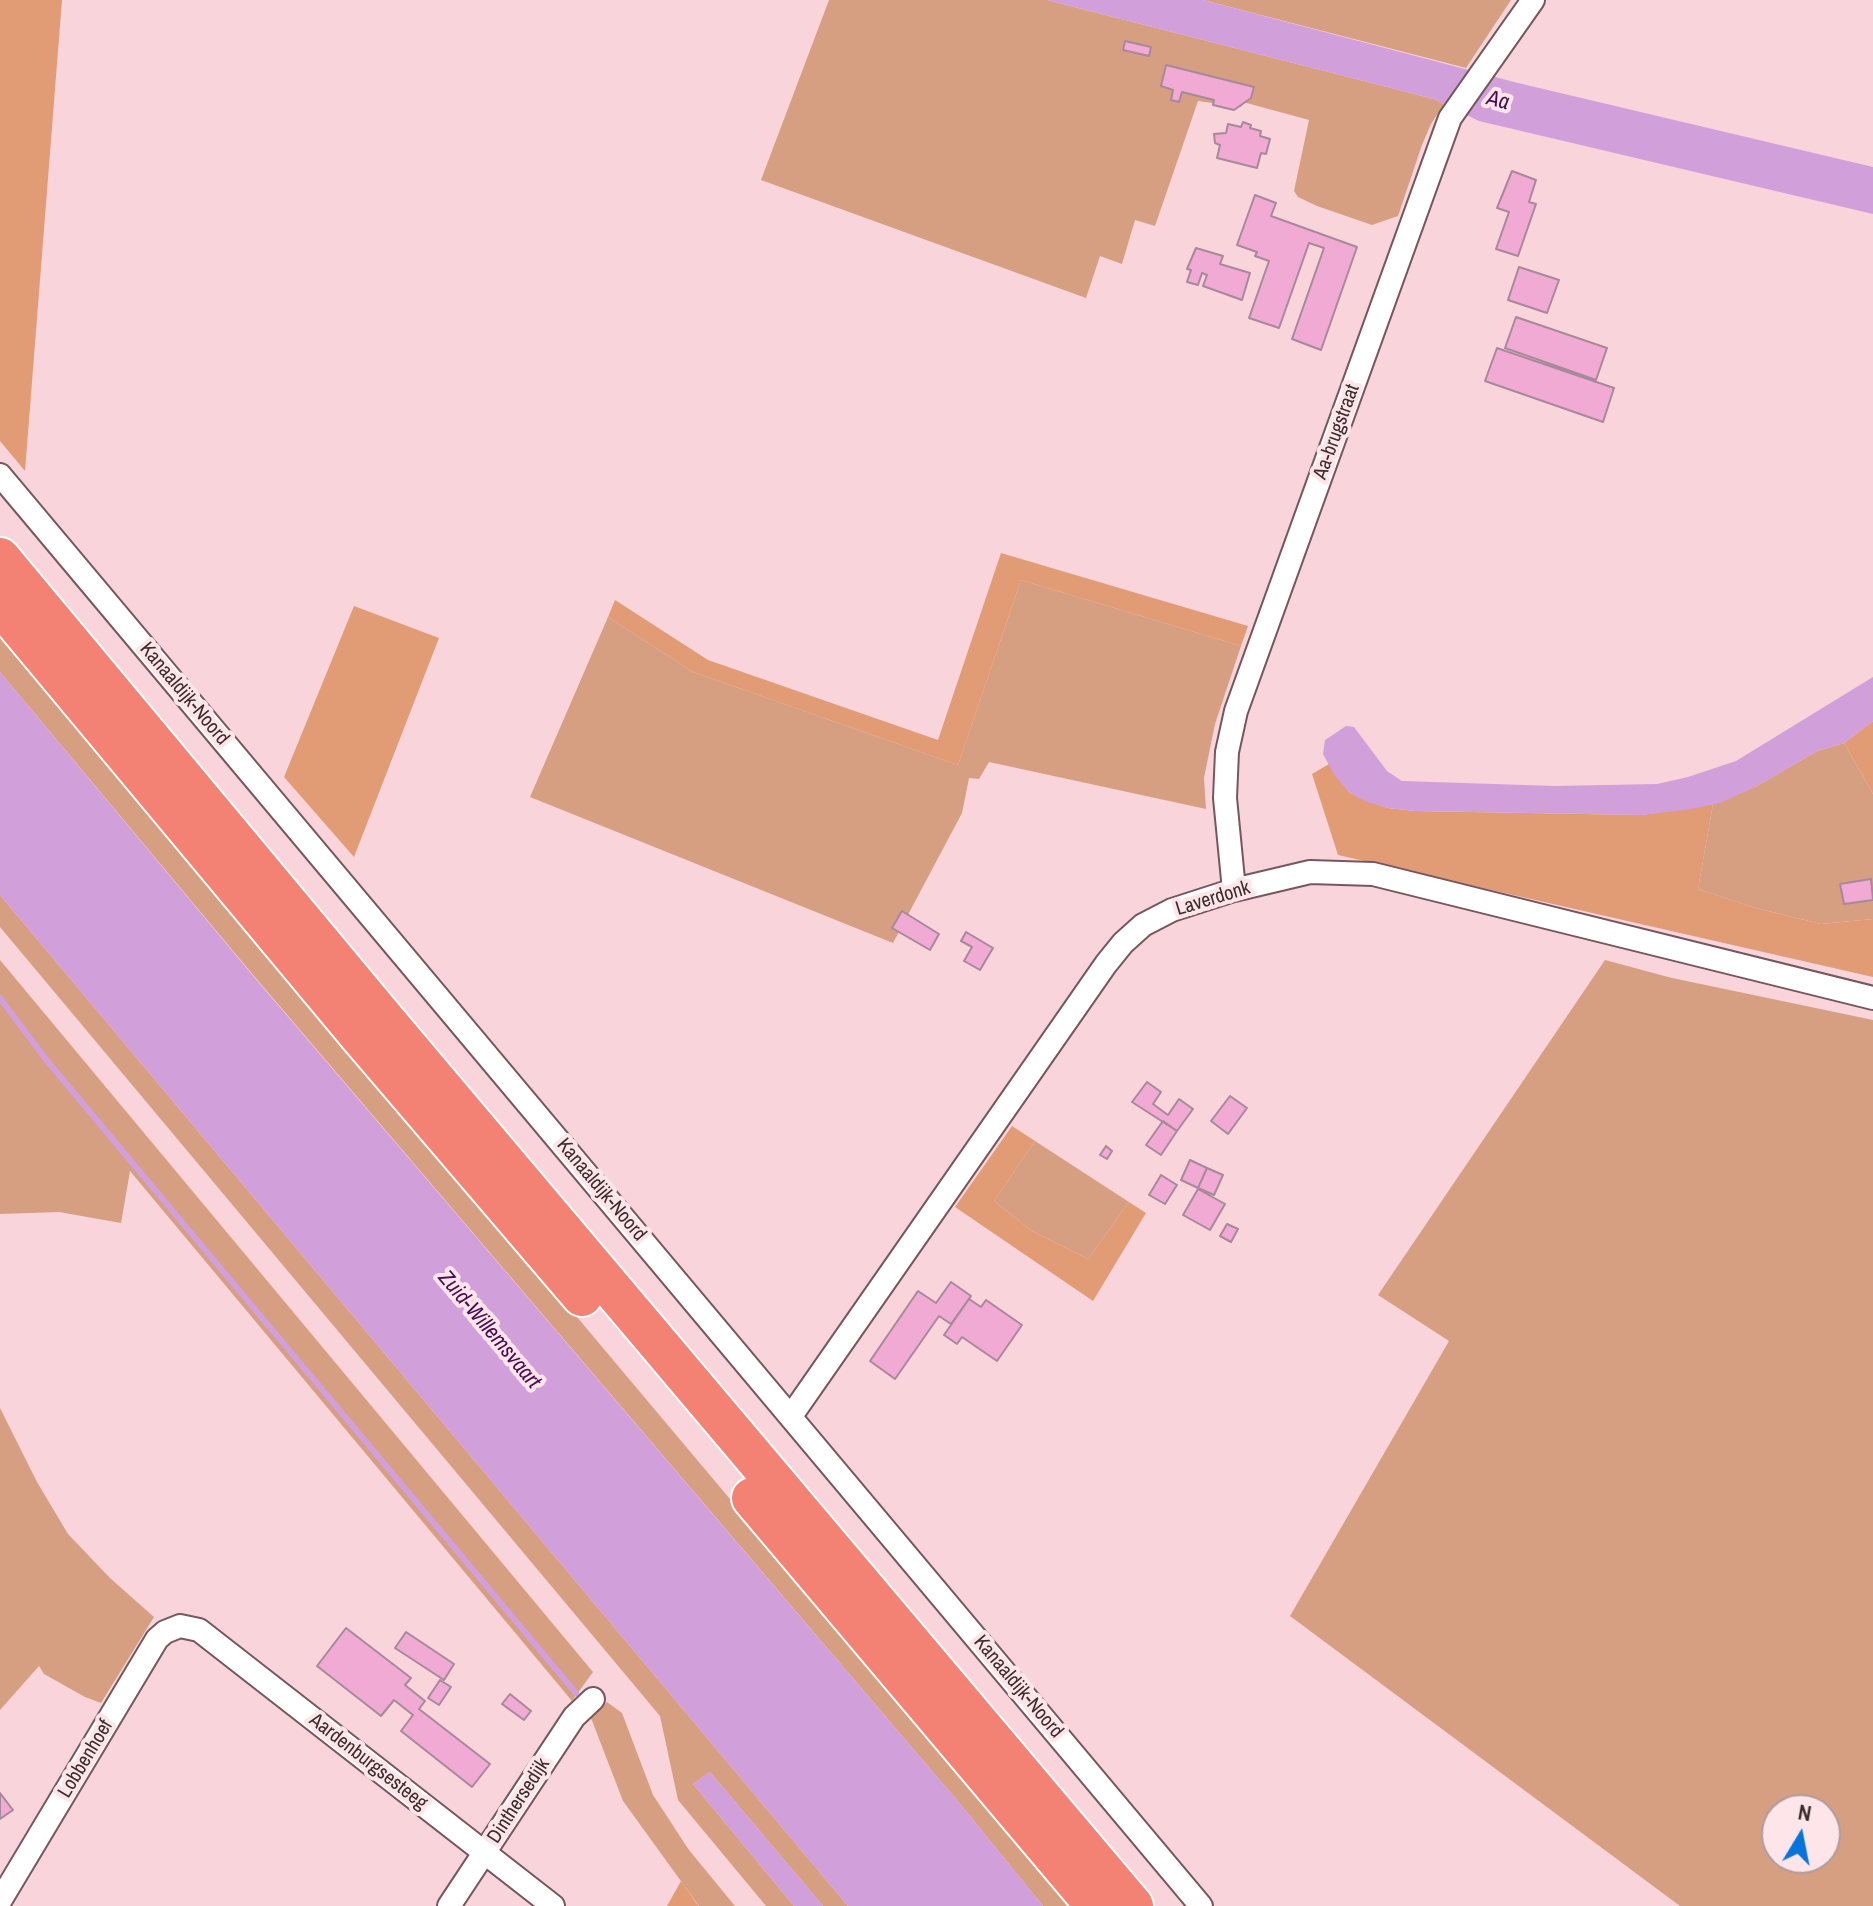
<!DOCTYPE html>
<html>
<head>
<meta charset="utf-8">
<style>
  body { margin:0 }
  #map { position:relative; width:1873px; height:1906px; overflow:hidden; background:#f9d4db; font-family:"Archivo Narrow",sans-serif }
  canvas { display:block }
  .north { position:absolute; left:1761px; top:1794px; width:80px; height:80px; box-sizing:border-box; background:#fde5e9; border:2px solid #af9b9f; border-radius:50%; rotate:10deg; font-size:22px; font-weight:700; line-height:32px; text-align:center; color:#3b2d2f }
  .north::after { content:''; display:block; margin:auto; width:28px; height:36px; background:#0773db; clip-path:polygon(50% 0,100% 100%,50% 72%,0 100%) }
</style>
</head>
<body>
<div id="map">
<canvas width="1873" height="1906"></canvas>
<div class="north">N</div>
</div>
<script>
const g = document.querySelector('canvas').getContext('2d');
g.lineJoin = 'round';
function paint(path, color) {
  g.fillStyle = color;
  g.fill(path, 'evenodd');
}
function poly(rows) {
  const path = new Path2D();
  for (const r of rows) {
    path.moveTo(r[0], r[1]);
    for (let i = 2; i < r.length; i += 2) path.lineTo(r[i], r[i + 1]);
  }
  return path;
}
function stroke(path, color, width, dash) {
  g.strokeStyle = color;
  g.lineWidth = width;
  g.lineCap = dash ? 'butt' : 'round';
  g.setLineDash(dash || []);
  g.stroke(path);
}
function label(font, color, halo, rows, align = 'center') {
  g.font = font + ' "Archivo Narrow",sans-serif';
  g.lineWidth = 8;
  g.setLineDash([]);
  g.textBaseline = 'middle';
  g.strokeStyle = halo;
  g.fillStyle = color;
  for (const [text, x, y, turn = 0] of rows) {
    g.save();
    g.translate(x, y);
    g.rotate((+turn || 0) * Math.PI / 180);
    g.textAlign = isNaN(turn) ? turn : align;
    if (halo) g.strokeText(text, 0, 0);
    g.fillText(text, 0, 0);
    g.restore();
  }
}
paint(poly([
  [829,0,1047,0,1434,99,1444,104,1431,124,1422,145,1398,216,1372,225,1317,206,1298,197,1294,191,1309,120,1243,102,1241,107,1198,101,1155,226,1135,220,1122,264,1100,256,1086,298,761,180],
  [1203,0,1511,0,1466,68],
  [1021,580,1241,646,1215,724,1204,778,1206,809,989,762,979,779,969,778,962,813,893,943,530,797,608,617,693,672,958,765],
  [0,630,340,1035,1072,1906,1043,1906,961,1805,254,976,0,672],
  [1844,743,1873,794,1873,919,1821,924,1752,907,1698,889,1713,804,1757,786,1817,751],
  [0,895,848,1906,823,1906,710,1772,693,1784,794,1906,766,1906,678,1800,660,1716,0,927],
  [0,960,593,1672,572,1701,130,1171,121,1223,59,1212,0,1214],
  [1605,960,1672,978,1873,1020,1873,1906,1680,1906,1290,1616,1449,1341,1378,1295],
  [1777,1810,1825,1810,1825,1858,1777,1858],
  [1035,1141,1129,1202,1088,1259,1032,1231,994,1201],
  [0,1408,37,1482,68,1534,110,1578,154,1617,101,1703,85,1697,44,1674,39,1666,0,1710],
  [607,1702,622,1713,653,1795,689,1850,735,1906,699,1906,623,1801,591,1718]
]), '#d79f81');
paint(poly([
  [0,0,62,0,25,471,0,441],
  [1001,553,1248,626,1241,646,1021,580,958,765,693,672,608,617,615,600,708,660,938,740],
  [354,606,439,638,354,857,284,777],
  [1873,721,1873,794,1844,743],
  [1329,764,1349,792,1364,800,1388,808,1415,811,1642,815,1713,804,1698,889,1752,907,1821,924,1873,919,1873,977,1338,855,1312,774],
  [1012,1126,1035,1141,994,1201,1032,1231,1088,1259,1129,1202,1146,1213,1093,1301,955,1207],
  [681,1881,697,1904,699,1906,667,1906]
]), '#e19c76');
paint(poly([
  [1047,0,1203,0,1518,83,1873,167,1873,214,1479,121,1434,99],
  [0,672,254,977,961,1805,1043,1906,848,1906,0,895],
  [1873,677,1873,721,1844,743,1817,751,1757,786,1720,803,1691,809,1642,815,1415,811,1388,808,1364,801,1349,792,1335,776,1323,754,1325,740,1346,726,1354,727,1387,771,1402,781,1555,786,1657,784,1688,777,1736,761],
  [710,1772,823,1906,794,1906,693,1784]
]), '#d19fda');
stroke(poly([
  [0,998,48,1062,576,1693]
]), '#d19fda', 6);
const building = poly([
  [1125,41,1151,47,1149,56,1123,50,1125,41],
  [1166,65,1254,87,1251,98,1234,110,1213,105,1214,100,1182,92,1179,102,1171,100,1173,90,1161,86,1166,65],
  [1243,122,1251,125,1250,128,1261,131,1260,136,1270,139,1266,154,1261,153,1257,168,1217,158,1220,145,1215,143,1214,134,1226,133,1228,124,1241,127,1243,122],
  [1512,171,1536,180,1529,202,1536,204,1518,256,1496,249,1509,212,1497,208,1512,171],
  [1255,195,1276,203,1271,216,1357,247,1321,350,1292,339,1324,248,1309,243,1279,328,1249,318,1269,261,1255,256,1257,252,1237,245,1255,195],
  [1196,248,1223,256,1220,264,1250,273,1242,300,1203,286,1207,275,1202,273,1198,285,1187,282,1191,270,1187,269,1196,248],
  [1519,267,1559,280,1547,313,1508,300,1519,267],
  [1516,317,1607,348,1596,380,1505,348,1516,317],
  [1497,348,1614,388,1603,422,1485,381,1497,348],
  [1871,879,1873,900,1844,904,1840,884,1871,879],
  [902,911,939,934,930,950,892,928,902,911],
  [966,932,993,948,980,970,964,961,972,947,961,941,966,932],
  [1147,1082,1161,1092,1153,1104,1168,1115,1179,1099,1193,1109,1177,1131,1132,1102,1147,1082],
  [1230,1096,1247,1108,1228,1134,1211,1121,1230,1096],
  [1163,1121,1177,1131,1161,1155,1146,1145,1163,1121],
  [1106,1146,1112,1151,1107,1159,1100,1155,1106,1146],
  [1190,1160,1207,1168,1198,1188,1181,1180,1190,1160],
  [1207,1168,1223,1175,1214,1195,1198,1188,1207,1168],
  [1161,1175,1177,1185,1165,1204,1149,1195,1161,1175],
  [1198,1189,1225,1204,1210,1230,1183,1215,1198,1189],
  [1227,1224,1238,1229,1231,1242,1220,1236,1227,1224],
  [951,1282,971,1296,951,1324,939,1316,895,1379,870,1361,918,1291,936,1303,951,1282],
  [969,1299,981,1307,986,1300,1022,1325,997,1361,962,1337,957,1344,944,1335,969,1299],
  [346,1628,411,1678,405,1685,425,1701,419,1709,490,1764,472,1787,401,1731,413,1715,394,1700,381,1716,317,1666,346,1628],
  [406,1632,454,1664,444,1680,395,1648,406,1632],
  [440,1680,451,1687,439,1705,428,1698,440,1680],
  [510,1694,531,1711,524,1720,502,1704,510,1694],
  [0,1793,13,1810,0,1819,0,1793]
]);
paint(building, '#f0aad3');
stroke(building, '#a7899a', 2);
const street = poly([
  [0,475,1201,1906],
  [1234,890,1225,798,1227,752,1236,711,1450,118,1533,0],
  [791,1416,1106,964,1123,943,1143,925,1172,910,1234,890,1310,872,1373,874,1873,998],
  [0,1901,157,1639,165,1632,180,1626,199,1630,553,1906],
  [449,1906,574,1717,593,1699]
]);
const highway = poly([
  [0,558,385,1020,1133,1906],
  [0,604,360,1036,582,1296],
  [752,1498,1096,1906]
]);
stroke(street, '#77575e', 26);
stroke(highway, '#fff', 44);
stroke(street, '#fff', 22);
stroke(highway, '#f38275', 40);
label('20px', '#3b2d2f', '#fde5e9', [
  ["Aa-brugstraat",1337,432,-70],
  ["Kanaaldijk-Noord",184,694,50],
  ["Laverdonk",1213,899,-17],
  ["Kanaaldijk-Noord",601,1190,50],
  ["Kanaaldijk-Noord",1018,1687,50],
  ["Lobbenhoef",86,1759,-59],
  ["Aardenburgsesteeg",368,1762,38],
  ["Dinthersedijk",519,1801,-57]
]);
label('italic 22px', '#490c53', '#fde5e9', [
  ["Aa",1498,101,14],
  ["Zuid-Willemsvaart",489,1330,50]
]);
</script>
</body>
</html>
